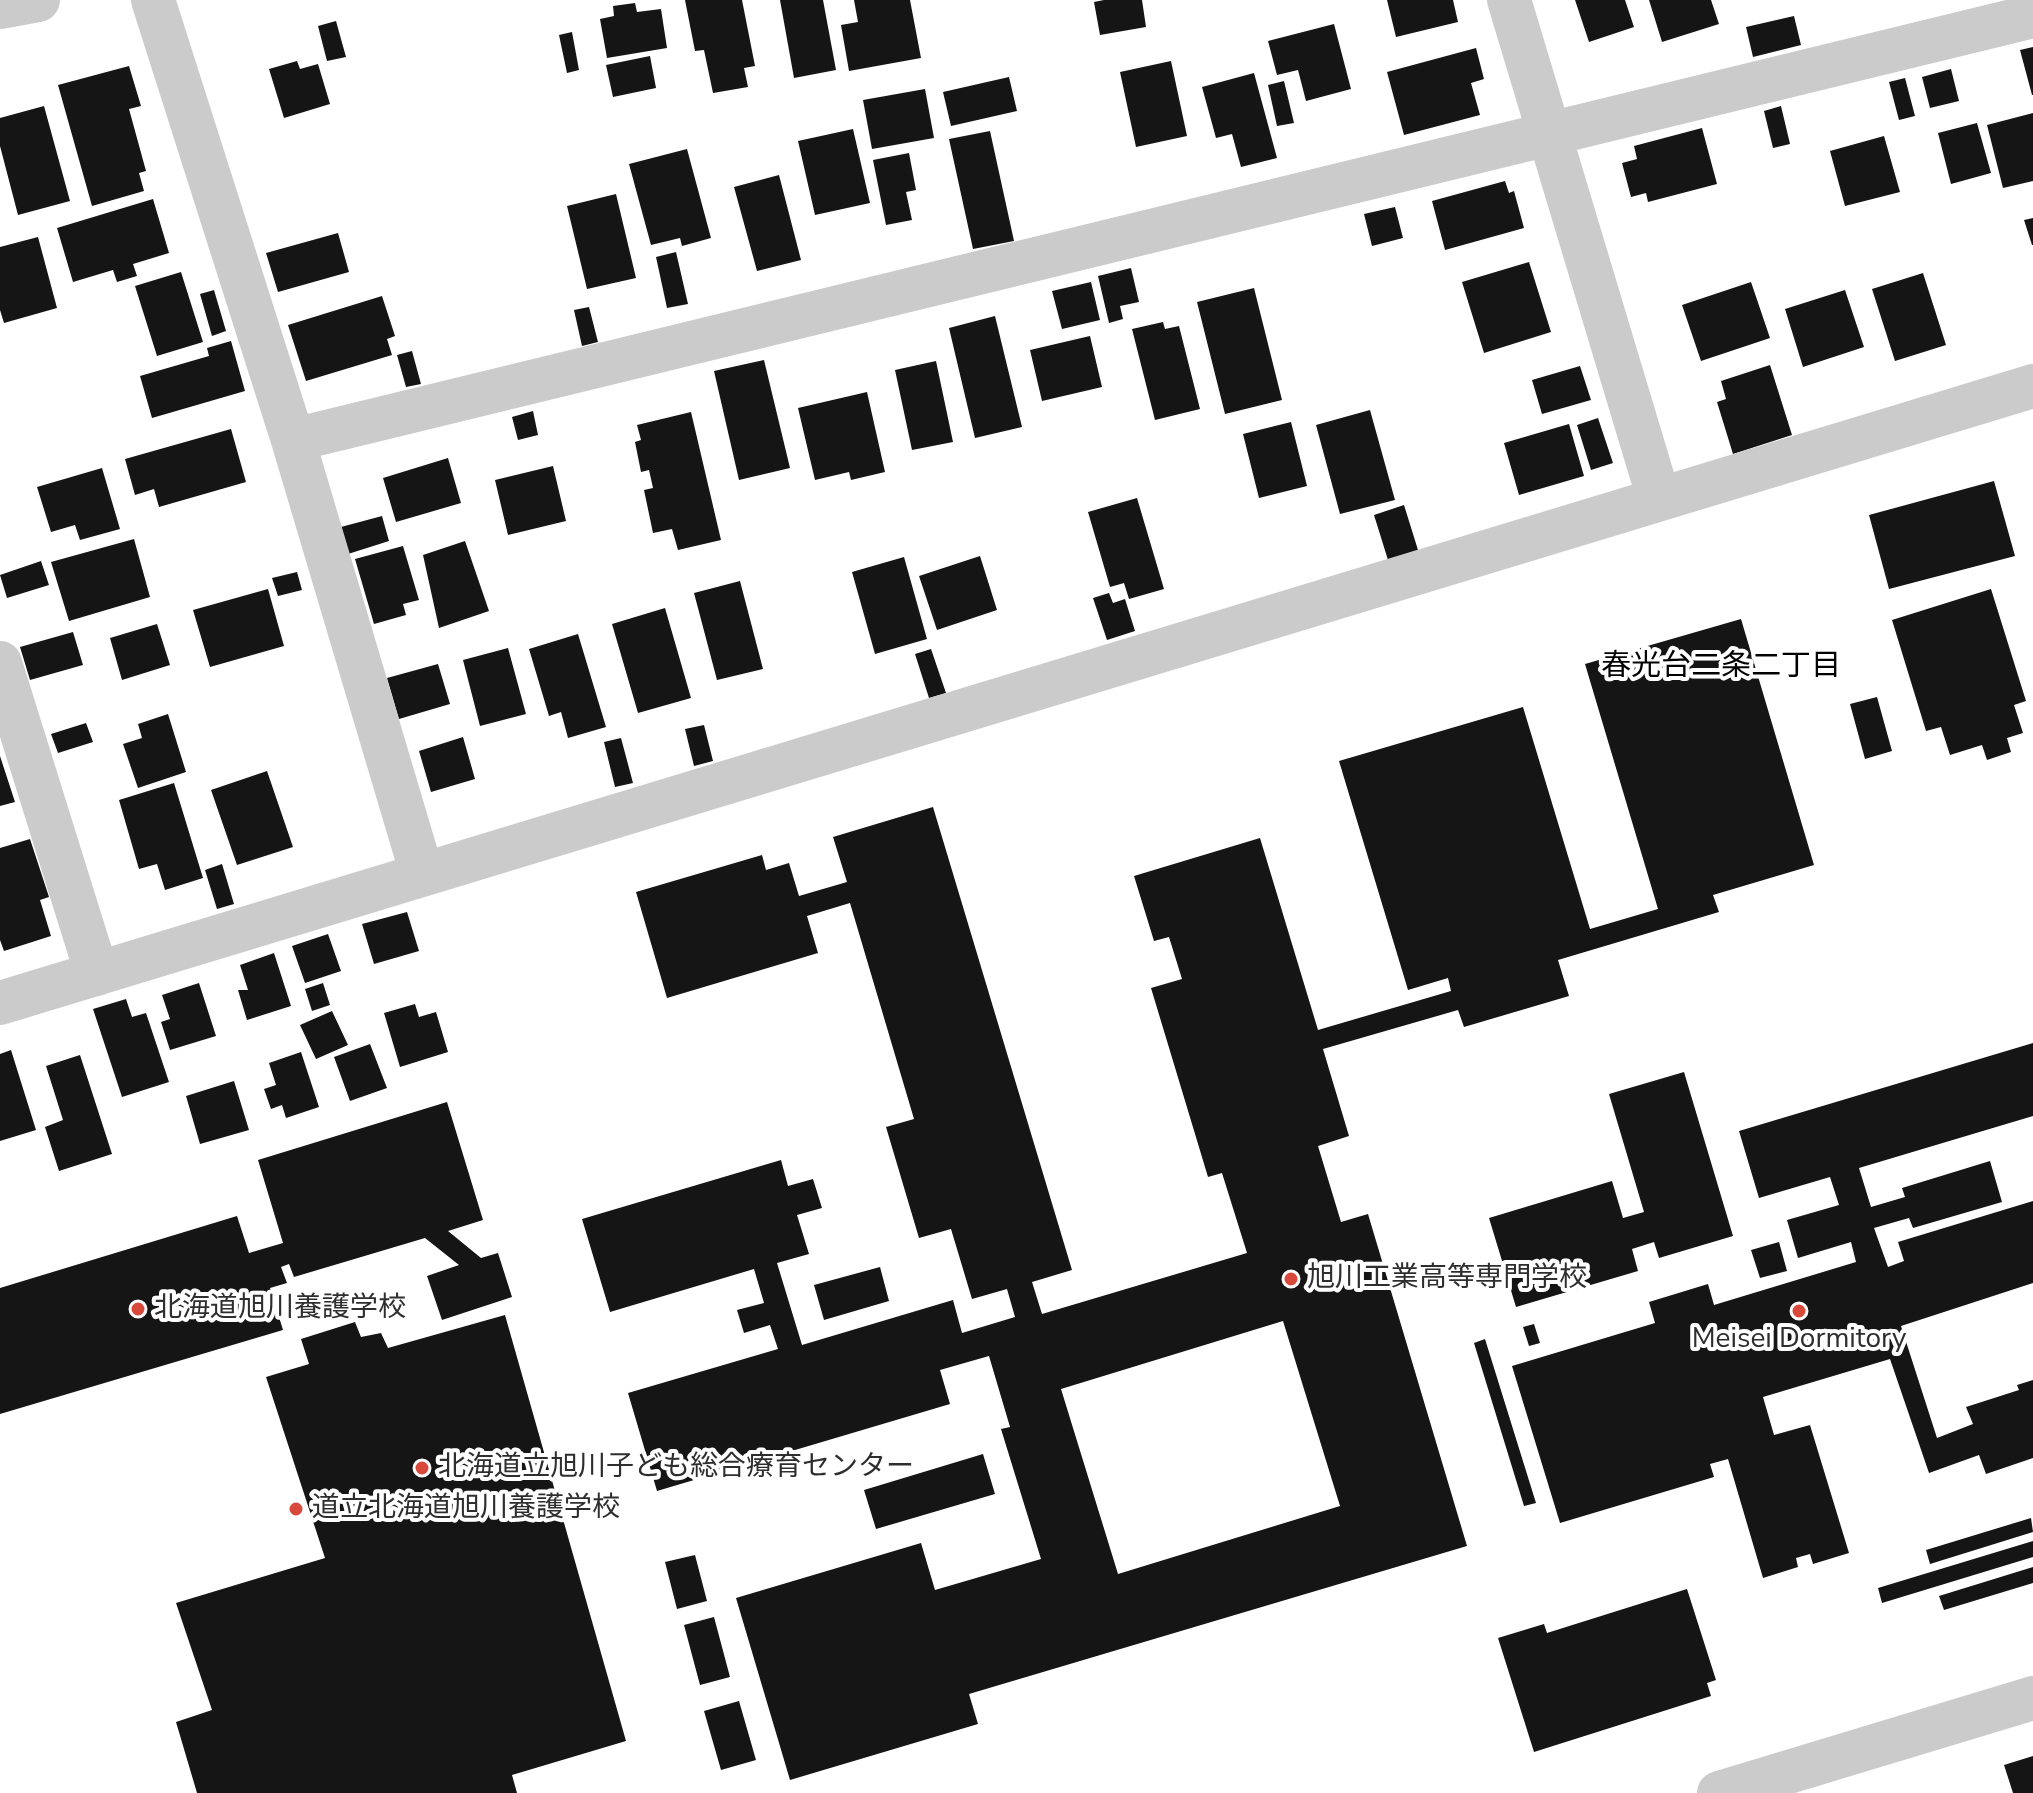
<!DOCTYPE html>
<html>
<head>
<meta charset="utf-8">
<style>
  body { margin:0 }
  canvas { display:block; background:#fff }
</style>
</head>
<body>
<canvas width="2033" height="1793"></canvas>
<script>
const g = document.querySelector('canvas').getContext('2d');
g.lineJoin = 'round';
function paint(path, color) {
  g.fillStyle = color;
  g.fill(path, 'evenodd');
}
function poly(rows) {
  const path = new Path2D();
  for (const r of rows) {
    path.moveTo(r[0], r[1]);
    for (let i = 2; i < r.length; i += 2) path.lineTo(r[i], r[i + 1]);
  }
  return path;
}
function stroke(path, color, width, dash) {
  g.strokeStyle = color;
  g.lineWidth = width;
  g.lineCap = dash ? 'butt' : 'round';
  g.setLineDash(dash || []);
  g.stroke(path);
}
function label(font, color, halo, rows, align = 'center') {
  g.font = font + ' "Nunito Sans","Noto Sans JP",sans-serif';
  g.lineWidth = 8;
  g.setLineDash([]);
  g.textBaseline = 'middle';
  g.strokeStyle = halo;
  g.fillStyle = color;
  for (const [text, x, y, turn = 0] of rows) {
    g.save();
    g.translate(x, y);
    g.rotate((+turn || 0) * Math.PI / 180);
    g.textAlign = isNaN(turn) ? turn : align;
    if (halo) g.strokeText(text, 0, 0);
    g.fillText(text, 0, 0);
    g.restore();
  }
}
paint(poly([
  [685,0,742,0,755,66,744,68,748,87,713,93,704,50,695,51],
  [780,0,823,0,836,70,794,78],
  [854,0,910,0,921,58,849,71,841,25,858,22],
  [1104,0,1142,0,1146,27,1100,35,1094,2],
  [1387,0,1453,0,1458,22,1396,37],
  [1575,0,1625,0,1634,27,1589,42],
  [1649,0,1711,0,1719,24,1662,42],
  [635,3,637,12,661,9,667,48,607,58,600,19,614,16,613,6],
  [1794,16,1801,45,1753,57,1746,27],
  [336,21,346,57,327,61,318,26],
  [1334,24,1351,89,1306,101,1298,70,1277,75,1268,41],
  [572,32,579,70,567,73,559,35],
  [2033,47,2033,95,2032,95,2020,50],
  [1476,48,1484,79,1471,83,1480,115,1404,135,1387,72],
  [650,56,656,88,613,97,606,65],
  [297,61,300,69,318,64,330,104,284,118,269,69],
  [1171,61,1187,136,1136,147,1120,72],
  [129,66,141,106,129,109,146,171,139,173,144,191,92,206,58,85],
  [1951,69,1959,101,1930,108,1922,77],
  [1254,73,1277,158,1241,167,1232,134,1216,138,1202,87],
  [1009,77,1017,111,951,126,943,92],
  [1905,78,1915,116,1899,120,1889,82],
  [1284,81,1294,123,1277,126,1268,85],
  [925,89,934,138,872,149,863,100],
  [44,106,70,201,18,215,0,146,0,118],
  [1781,106,1790,144,1773,148,1764,111],
  [2033,113,2033,181,2003,188,1987,125],
  [1977,123,1991,173,1951,184,1938,133],
  [1702,128,1717,184,1648,202,1646,193,1631,197,1622,163,1637,159,1634,146],
  [853,129,870,203,815,215,798,141],
  [990,131,1014,241,973,249,949,139],
  [1884,136,1900,192,1845,206,1830,151],
  [687,149,711,238,682,246,680,238,651,245,629,164],
  [909,153,916,190,906,192,912,220,886,225,873,160],
  [779,175,801,260,757,271,734,187],
  [1505,181,1509,193,1514,191,1524,228,1445,250,1432,201],
  [616,194,636,278,587,289,567,206],
  [153,199,169,253,133,264,137,276,117,282,113,270,73,282,57,228],
  [1395,207,1403,238,1372,246,1364,214],
  [2033,218,2033,245,2032,245,2024,220],
  [338,233,349,272,278,292,266,253],
  [38,237,57,308,4,323,0,310,0,247],
  [676,252,688,304,667,308,656,257],
  [1529,262,1551,332,1484,353,1462,282],
  [1131,268,1139,302,1120,306,1123,319,1109,323,1098,276],
  [181,272,203,342,157,356,135,286],
  [1923,273,1946,345,1895,361,1872,289],
  [1091,282,1100,320,1062,329,1052,291],
  [1751,282,1770,338,1701,361,1682,305],
  [1254,288,1282,400,1225,414,1197,302],
  [214,290,226,331,212,336,200,294],
  [1845,290,1864,347,1803,367,1785,309],
  [382,296,395,336,387,339,392,355,306,381,288,325],
  [589,307,598,342,582,346,574,310],
  [995,316,1022,427,975,438,949,328],
  [1163,322,1165,329,1179,326,1200,409,1155,420,1132,329],
  [1090,336,1102,387,1042,401,1030,350],
  [231,341,245,391,152,418,140,376,209,356,207,348],
  [412,351,421,384,406,387,397,355],
  [764,360,790,468,739,480,714,371],
  [936,361,953,442,912,450,895,370],
  [1770,365,1792,435,1733,454,1717,402,1726,399,1721,381],
  [1580,366,1591,400,1542,414,1532,380],
  [867,392,885,472,851,480,849,472,815,480,798,408],
  [1370,410,1395,500,1340,514,1316,425],
  [533,411,538,435,518,440,512,417],
  [691,412,721,540,678,550,672,529,653,533,644,490,653,488,649,470,641,472,635,442,641,440,637,425],
  [1598,418,1613,463,1591,470,1577,425],
  [1291,422,1307,486,1259,498,1243,434],
  [1569,424,1584,476,1519,495,1504,443],
  [231,429,246,482,159,507,154,489,135,495,125,459],
  [448,458,461,503,396,522,383,478],
  [553,466,566,521,508,535,495,480],
  [102,468,120,529,80,540,75,525,51,532,37,487],
  [1994,481,2015,556,1889,589,1869,515],
  [1137,498,1164,589,1129,599,1124,583,1110,587,1088,512],
  [1404,505,1418,550,1388,560,1374,515],
  [382,516,389,541,348,554,341,527],
  [134,539,150,597,69,621,51,562],
  [465,541,489,611,439,628,423,555],
  [403,546,419,600,403,604,406,615,374,624,355,559],
  [980,556,997,610,937,630,919,576],
  [904,557,927,639,875,654,852,572],
  [41,561,49,585,7,598,0,575],
  [297,572,302,590,278,596,272,578],
  [740,581,763,669,717,680,694,593],
  [268,589,284,646,210,667,193,610],
  [1991,589,2026,701,2014,705,2023,733,2007,738,2011,752,1987,760,1982,745,1950,755,1941,727,1926,731,1892,620],
  [1109,593,1113,603,1125,599,1135,631,1107,640,1093,598],
  [665,608,691,698,638,713,612,624],
  [1741,619,1814,865,1713,895,1719,912,1558,960,1569,996,1464,1027,1458,1010,1323,1049,1349,1136,1318,1146,1341,1222,1368,1214,1467,1546,969,1694,978,1724,790,1780,736,1598,921,1543,935,1590,1041,1559,1001,1429,1010,1427,989,1356,940,1370,950,1404,657,1491,628,1393,778,1349,770,1325,744,1333,737,1310,764,1303,754,1269,610,1312,582,1219,781,1160,788,1186,813,1179,822,1208,797,1215,809,1254,777,1263,802,1345,953,1300,962,1333,1015,1317,1007,1289,972,1299,951,1229,919,1238,886,1127,914,1119,850,903,807,916,818,953,667,998,636,892,762,855,766,870,789,863,799,896,847,882,833,837,933,807,1072,1270,1032,1282,1042,1314,1247,1253,1222,1173,1208,1177,1151,988,1182,979,1169,937,1154,941,1134,876,1260,838,1318,1030,1451,991,1448,978,1408,990,1339,761,1523,707,1590,929,1658,909,1585,664],
  [1283,1321,1340,1506,1118,1574,1061,1389],
  [157,624,170,665,122,680,110,638],
  [73,632,83,665,30,680,20,647],
  [578,634,606,727,568,738,561,712,549,716,529,649],
  [508,648,526,714,480,726,463,660],
  [931,649,946,693,929,698,915,654],
  [438,664,450,704,399,719,387,678],
  [1877,697,1892,751,1865,759,1850,704],
  [168,714,186,772,138,788,123,744,142,738,138,724],
  [86,723,93,742,58,753,51,734],
  [704,725,713,761,694,766,685,729],
  [463,737,475,779,431,792,419,751],
  [621,738,633,783,615,787,604,742],
  [0,756,15,802,0,806],
  [267,771,293,847,237,865,211,790],
  [174,783,203,878,165,890,157,864,139,869,119,800],
  [30,839,49,897,40,900,51,936,4,951,0,940,0,848],
  [222,864,234,904,217,909,205,870],
  [407,912,419,951,374,964,362,924],
  [328,934,341,971,305,983,292,946],
  [274,953,291,1006,247,1020,238,990,248,990,240,965],
  [199,983,216,1036,170,1050,161,1022,170,1019,162,995],
  [323,983,330,1005,312,1011,305,989],
  [126,999,132,1017,146,1013,169,1082,122,1097,93,1009],
  [415,1004,419,1017,436,1012,448,1052,400,1067,384,1013],
  [332,1011,348,1045,316,1059,300,1025],
  [2033,1043,2033,1116,1859,1168,1871,1207,1905,1197,1902,1188,1990,1161,2002,1202,1913,1228,1909,1218,1874,1228,1888,1267,1904,1261,1898,1242,2033,1201,2033,1283,1901,1326,1937,1438,1973,1424,1966,1407,2019,1390,2017,1385,2033,1380,2033,1458,1986,1474,1979,1455,1929,1473,1890,1359,1763,1397,1774,1435,1810,1425,1849,1553,1813,1564,1810,1554,1796,1558,1798,1567,1763,1578,1728,1459,1710,1464,1714,1477,1560,1523,1512,1366,1655,1323,1649,1302,1708,1284,1714,1305,1856,1262,1851,1242,1798,1258,1787,1220,1839,1205,1830,1177,1759,1198,1739,1131],
  [370,1044,387,1088,350,1101,334,1057],
  [11,1050,36,1130,0,1141,0,1054],
  [301,1052,319,1107,286,1118,282,1105,271,1109,264,1089,276,1085,269,1063],
  [80,1055,112,1154,59,1171,45,1127,63,1120,46,1066],
  [1684,1072,1733,1236,1659,1258,1654,1242,1632,1249,1638,1271,1516,1307,1489,1218,1612,1181,1623,1218,1644,1212,1609,1094],
  [234,1081,249,1130,200,1144,186,1096],
  [447,1102,483,1220,448,1231,481,1258,498,1253,512,1297,442,1320,427,1276,459,1265,425,1238,294,1277,289,1264,281,1267,287,1283,270,1288,283,1330,0,1414,0,1288,237,1216,249,1253,283,1243,258,1160],
  [1779,1242,1787,1271,1760,1278,1751,1250],
  [880,1267,889,1301,824,1320,814,1285],
  [505,1315,626,1741,512,1775,517,1793,197,1793,176,1722,212,1710,176,1603,325,1558,266,1377,309,1364,301,1339,355,1322,361,1337,381,1333,388,1348],
  [1534,1324,1540,1343,1529,1346,1523,1327],
  [1485,1339,1536,1503,1524,1506,1474,1343],
  [983,1454,995,1494,876,1529,864,1490],
  [2031,1518,2033,1532,1930,1564,1926,1550],
  [2033,1541,2033,1557,1882,1603,1878,1588],
  [695,1555,707,1601,677,1609,665,1562],
  [2033,1567,2033,1583,1944,1610,1939,1596],
  [1687,1589,1716,1680,1707,1683,1711,1696,1534,1752,1498,1638,1544,1624,1547,1633],
  [714,1617,730,1677,700,1685,684,1625],
  [739,1701,756,1760,721,1770,704,1711],
  [2033,1756,2033,1793,2013,1793,2004,1765]
]), '#151515');
stroke(poly([
  [153,0,293,440,422,874],
  [1509,0,1659,499],
  [0,7,38,0],
  [293,440,2033,16],
  [0,663,97,974],
  [0,1003,2033,386],
  [1719,1793,2033,1698]
]), '#cbcbcb', 44);
for (const [x, y, r, color] of [
  [1291,1279,8,"#d9493b"],
  [138,1309,8,"#d9493b"],
  [1799,1311,8,"#d9493b"],
  [422,1468,8,"#d9493b"],
  [296,1509,8,"#d9493b"]
]) {
  const dot = new Path2D();
  dot.arc(x, y, r, 0, 2 * Math.PI);
  g.fillStyle = color;
  g.fill(dot);
  stroke(dot, '#fff', 3);
}
label('28px', '#2e2e2e', '#fff', [
  ["旭川工業高等専門学校",1307,1279],
  ["北海道旭川養護学校",154,1309],
  ["Meisei Dormitory",1799,1340,"center"],
  ["北海道立旭川子ども総合療育センター",438,1468],
  ["道立北海道旭川養護学校",312,1509]
], 'left');
label('30px', '#000', '#fff', [
  ["春光台二条二丁目",1721,668]
]);
</script>
</body>
</html>
